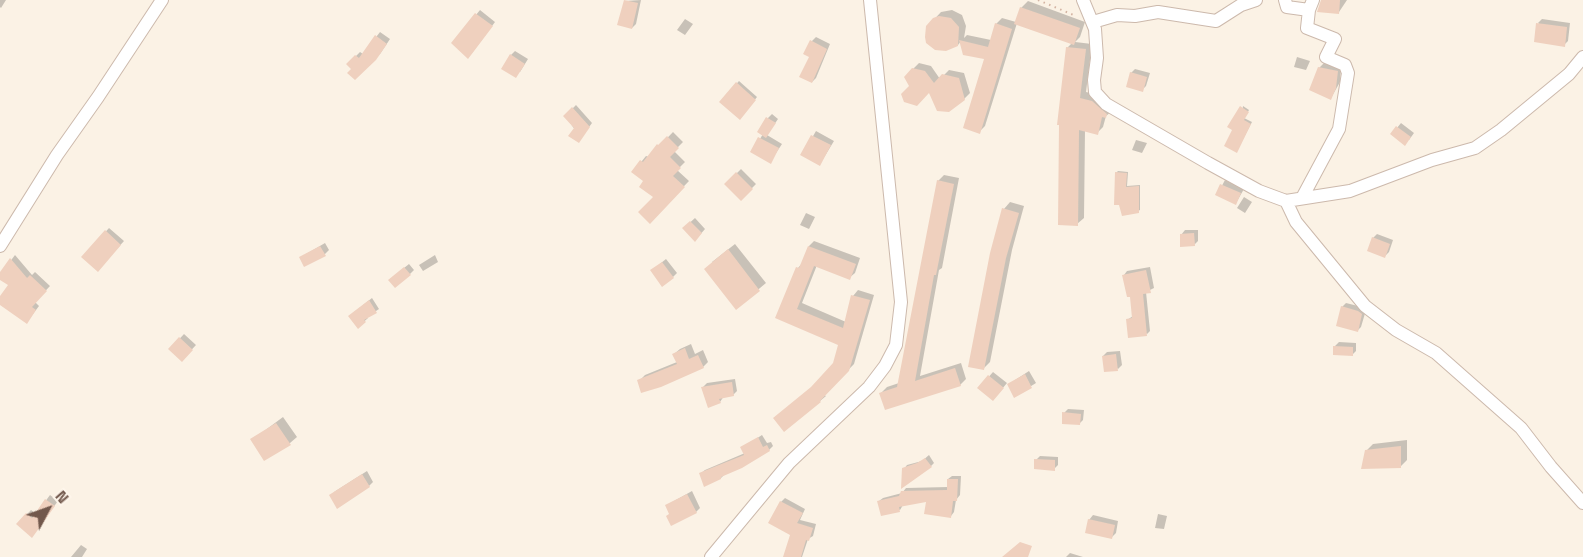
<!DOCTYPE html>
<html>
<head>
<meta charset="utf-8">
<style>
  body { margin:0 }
  #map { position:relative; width:1583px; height:557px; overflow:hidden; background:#fbf2e5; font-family:"Space Grotesk",sans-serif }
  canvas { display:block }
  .north { position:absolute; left:18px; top:479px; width:60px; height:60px; -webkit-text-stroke:4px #fef6eb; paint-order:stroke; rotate:49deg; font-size:16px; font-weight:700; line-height:24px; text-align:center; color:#72584c }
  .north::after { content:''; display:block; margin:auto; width:21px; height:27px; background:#72584c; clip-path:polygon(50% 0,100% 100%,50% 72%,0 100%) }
</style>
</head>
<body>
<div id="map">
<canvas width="1583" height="557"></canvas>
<div class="north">N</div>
</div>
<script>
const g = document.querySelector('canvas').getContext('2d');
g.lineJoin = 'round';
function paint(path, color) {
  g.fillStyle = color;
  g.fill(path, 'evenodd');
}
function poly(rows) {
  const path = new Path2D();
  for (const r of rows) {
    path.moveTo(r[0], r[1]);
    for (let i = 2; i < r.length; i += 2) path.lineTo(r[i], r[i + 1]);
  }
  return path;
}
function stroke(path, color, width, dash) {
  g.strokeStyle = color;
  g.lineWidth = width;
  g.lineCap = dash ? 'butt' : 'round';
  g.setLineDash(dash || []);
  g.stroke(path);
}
paint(poly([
  [0,0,6,0,1,8,0,7],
  [641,0,636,24,632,28,625,1],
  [1323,0,1347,0,1339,12],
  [1028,1,1085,22,1080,37,1075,42,1092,44,1086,92,1099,95,1112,111,1106,116,1103,127,1097,133,1085,130,1084,218,1077,224,1060,123,1067,48,1072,43,1017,23,985,126,979,132,986,58,961,41,958,45,927,27,941,12,952,10,962,15,966,26,964,38,967,35,991,40,996,24,1002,18,1016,22,1021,8],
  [480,10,495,22,472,53,453,43],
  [685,19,693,24,685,35,677,30],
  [1542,19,1570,23,1568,41,1564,45,1538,23],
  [380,32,390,39,380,54,348,64,360,52,363,54],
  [816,37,830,44,816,78,812,82,812,41],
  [515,51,528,59,520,72,511,55],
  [1297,57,1310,61,1306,70,1294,67],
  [919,63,931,66,940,79,949,70,964,73,970,93,964,99,911,87,913,69],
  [1324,63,1341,67,1340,82,1331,98,1319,68],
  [1135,69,1150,73,1146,86,1142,90,1131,73],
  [739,81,757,97,740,118,721,101],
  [576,105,592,123,581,138,565,116],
  [1243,106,1249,110,1244,118,1252,122,1238,149],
  [772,114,778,119,767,135,782,144,770,162,752,152,763,134,768,118],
  [1401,123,1414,133,1409,140,1392,134],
  [816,131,834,141,820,164,802,155],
  [673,132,683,142,674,151,685,162,677,170,689,181,650,221,655,197,645,181,633,172,646,156,649,157],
  [1136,140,1147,143,1142,153,1132,150],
  [741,169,756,184,741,199,726,184],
  [1118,171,1128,172,1127,186,1140,185,1140,210,1138,211,1116,173],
  [944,175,959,178,942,268,939,270,920,376,961,363,966,379,960,385,881,393,887,387,899,383,938,181],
  [1225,180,1244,189,1236,203,1217,195],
  [1244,197,1252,202,1245,213,1237,208],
  [1010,202,1024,206,1012,250,990,362,984,368,1004,209],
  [806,213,815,217,809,229,800,225],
  [695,218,705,229,699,236,684,228],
  [109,228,124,241,98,270,83,257],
  [1185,230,1198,230,1198,241,1194,245,1181,235],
  [1377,234,1393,240,1389,252,1385,256,1373,238],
  [814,241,860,258,855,273,849,278,817,265,802,303,846,322,853,296,858,290,874,295,854,364,824,395,826,396,820,401,784,430,816,384,834,364,840,344,777,317,798,268,803,262,809,246],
  [325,243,329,250,325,254,301,257],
  [735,244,766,283,736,308,712,262],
  [15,255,32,275,35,272,50,286,35,302,39,306,27,322,0,303,0,298,10,285,0,278,0,275],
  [435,255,438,262,423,271,419,265],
  [666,259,677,273,673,277,656,267],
  [409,264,414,270,410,274,394,276],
  [1150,267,1154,288,1146,292,1150,331,1147,334,1127,320,1133,316,1131,295,1124,275,1127,271],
  [372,298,379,309,367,317,368,318,358,327,353,313],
  [1346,303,1362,307,1366,310,1361,327,1357,331,1342,307],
  [184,334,196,345,182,360,170,349],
  [1339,342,1356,343,1356,351,1352,355,1334,347],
  [691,344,695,354,703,350,708,362,703,367,639,381,645,375,677,362,674,354,680,349],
  [1120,351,1122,365,1118,369,1103,356,1107,352],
  [1029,371,1036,383,1015,396,1009,384],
  [993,372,1007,383,997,395,979,388],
  [735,379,737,391,733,395,724,396,720,402,703,387,707,383],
  [1068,409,1084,410,1083,420,1079,424,1064,413],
  [283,417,297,437,290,443,264,459,252,440],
  [762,435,767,443,771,442,773,446,769,450,725,474,721,478,700,474,705,470,745,453,742,448],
  [1407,440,1407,460,1400,467,1366,451,1373,444],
  [929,455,934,463,931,466,904,469,907,465,922,461],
  [1040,456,1058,457,1058,465,1054,469,1036,460],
  [367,471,373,482,369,486,334,492],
  [952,476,961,476,960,495,956,500,954,512,951,516,927,500,903,505,900,510,879,501,883,498,902,493,906,488,948,487,948,479],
  [692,491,700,508,696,512,671,514,667,505],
  [50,495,58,501,35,532,18,524,31,510,36,514],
  [785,498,805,509,800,520,816,524,813,536,808,539,802,557,791,557,792,534,781,502],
  [1158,514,1167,516,1164,529,1155,528],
  [1093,515,1118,521,1116,533,1112,537,1089,520],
  [81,545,87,549,82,557,71,557],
  [1070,553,1083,557,1066,557]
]), '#0003');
paint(poly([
  [624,0,638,3,632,29,617,25],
  [1321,0,1340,0,1339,14,1317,12],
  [1020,7,1080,28,1074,45,1014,24],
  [475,13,493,26,468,59,451,43],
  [939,16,951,18,959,27,958,46,946,51,935,50,926,43,925,37,926,26,933,18],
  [995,23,1012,29,980,134,963,128,984,59,963,55,959,40,988,47],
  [1536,23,1567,27,1565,47,1534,42],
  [375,35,387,44,376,60,355,80,347,73,351,69,346,64,355,55,359,58],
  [810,40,827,49,812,83,799,77,809,57,803,54],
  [1066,47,1086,49,1080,98,1092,101,1107,114,1106,118,1102,117,1098,135,1079,130,1078,226,1058,225,1059,125,1057,125],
  [510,54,525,64,516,78,501,69],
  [1318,67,1338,71,1336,88,1331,100,1309,90],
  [912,68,925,71,934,83,942,74,959,78,965,100,949,112,937,111,929,93,917,106,904,102,901,94,909,86,904,77],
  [1130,72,1147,77,1143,92,1126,87],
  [736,82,756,100,740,120,719,102],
  [1240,106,1249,112,1244,120,1251,124,1237,153,1224,146,1232,130,1227,127],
  [572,107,590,127,579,143,568,136,574,128,563,116],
  [766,117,776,123,766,138,757,132],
  [1396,126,1411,137,1405,146,1390,134],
  [811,135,831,145,820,166,800,155],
  [667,136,679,148,670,157,681,168,673,176,685,187,650,224,638,212,653,197,639,187,643,181,631,172,640,160,643,162,657,144,658,145],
  [758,137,779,148,771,164,750,152],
  [736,172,753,189,741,201,724,184],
  [1115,172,1127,173,1126,187,1139,186,1139,213,1122,216,1119,205,1114,205],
  [937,180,954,184,936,275,934,275,915,381,955,368,961,386,885,410,879,393,897,387],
  [1220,184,1241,193,1236,205,1215,195],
  [1002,208,1019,213,1006,258,984,370,968,367,990,253],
  [690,221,702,233,695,242,682,228],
  [105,230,121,245,98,272,81,257],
  [1194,233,1195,246,1180,247,1180,234],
  [1372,237,1390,244,1385,258,1367,251],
  [320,246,326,256,304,267,299,257],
  [808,246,856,264,850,280,814,266,797,309,843,328,851,295,870,300,849,371,820,401,821,402,784,432,773,418,811,387,833,363,838,345,775,318,796,267,799,268],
  [728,249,760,291,736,310,704,269],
  [10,258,27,278,30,275,47,291,32,307,36,310,27,324,0,305,0,296,8,285,0,280,0,272],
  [662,262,674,278,662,287,650,270],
  [404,267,411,275,395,288,388,280],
  [1146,270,1151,293,1143,294,1147,336,1128,338,1126,319,1132,318,1130,297,1127,297,1122,275],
  [369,300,377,313,364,320,366,322,358,329,348,316],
  [1341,306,1358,311,1362,314,1358,332,1336,326],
  [179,337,193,350,182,362,168,349],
  [1333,346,1353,347,1353,356,1333,355],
  [685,348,689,359,698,355,704,368,661,387,641,393,637,380,677,364,672,354],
  [1116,354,1118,371,1104,372,1102,356],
  [1025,374,1032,388,1014,398,1007,384],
  [988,375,1004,388,993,401,977,388],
  [732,382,734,396,719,399,721,403,708,408,701,387],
  [1062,412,1081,414,1080,425,1062,424],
  [276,423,291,445,264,461,250,439],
  [758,437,763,447,767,445,770,451,742,468,721,477,721,479,704,487,699,473,744,455,740,447],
  [1401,446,1401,468,1361,469,1365,450],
  [925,458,932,467,901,489,902,468,917,463],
  [1034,459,1055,460,1055,471,1034,469],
  [362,474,370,487,337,509,329,495],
  [947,479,958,479,957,501,953,501,951,518,924,514,926,502,899,507,900,512,881,516,877,501,899,496,901,491,947,490],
  [687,494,697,513,671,526,666,516,669,514,665,505],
  [45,499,55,506,32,538,16,524,26,513,32,518],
  [780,501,803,513,797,523,813,528,809,541,806,540,801,557,783,557,790,535,768,523],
  [1088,519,1115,525,1112,539,1085,533],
  [1020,542,1032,546,1028,557,1002,557]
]), '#efd0be');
const minor = poly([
  [1083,0,1095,29,1097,58,1094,80,1095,92,1106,104,1208,163,1259,191,1286,201,1350,191,1432,160,1475,148,1501,130,1569,74,1583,57],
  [1285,0,1287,7,1309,10,1313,0],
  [1093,22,1117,15,1135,16,1158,12,1216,21,1241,5,1256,0],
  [1302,198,1339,129,1348,73,1345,65,1326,57,1335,39,1307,28,1309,10],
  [1286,201,1296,222,1365,306,1396,330,1436,353,1521,428,1551,467,1583,503],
  [0,246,57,155,98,97,162,0],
  [711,557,789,463,869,387,885,366,896,345,901,302,870,0]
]);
stroke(minor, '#ccb9ac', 14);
stroke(poly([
  [1038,0,1076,16]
]), '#d3b3a2', 2, [1.5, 4.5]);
stroke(minor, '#fff', 12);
</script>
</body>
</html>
